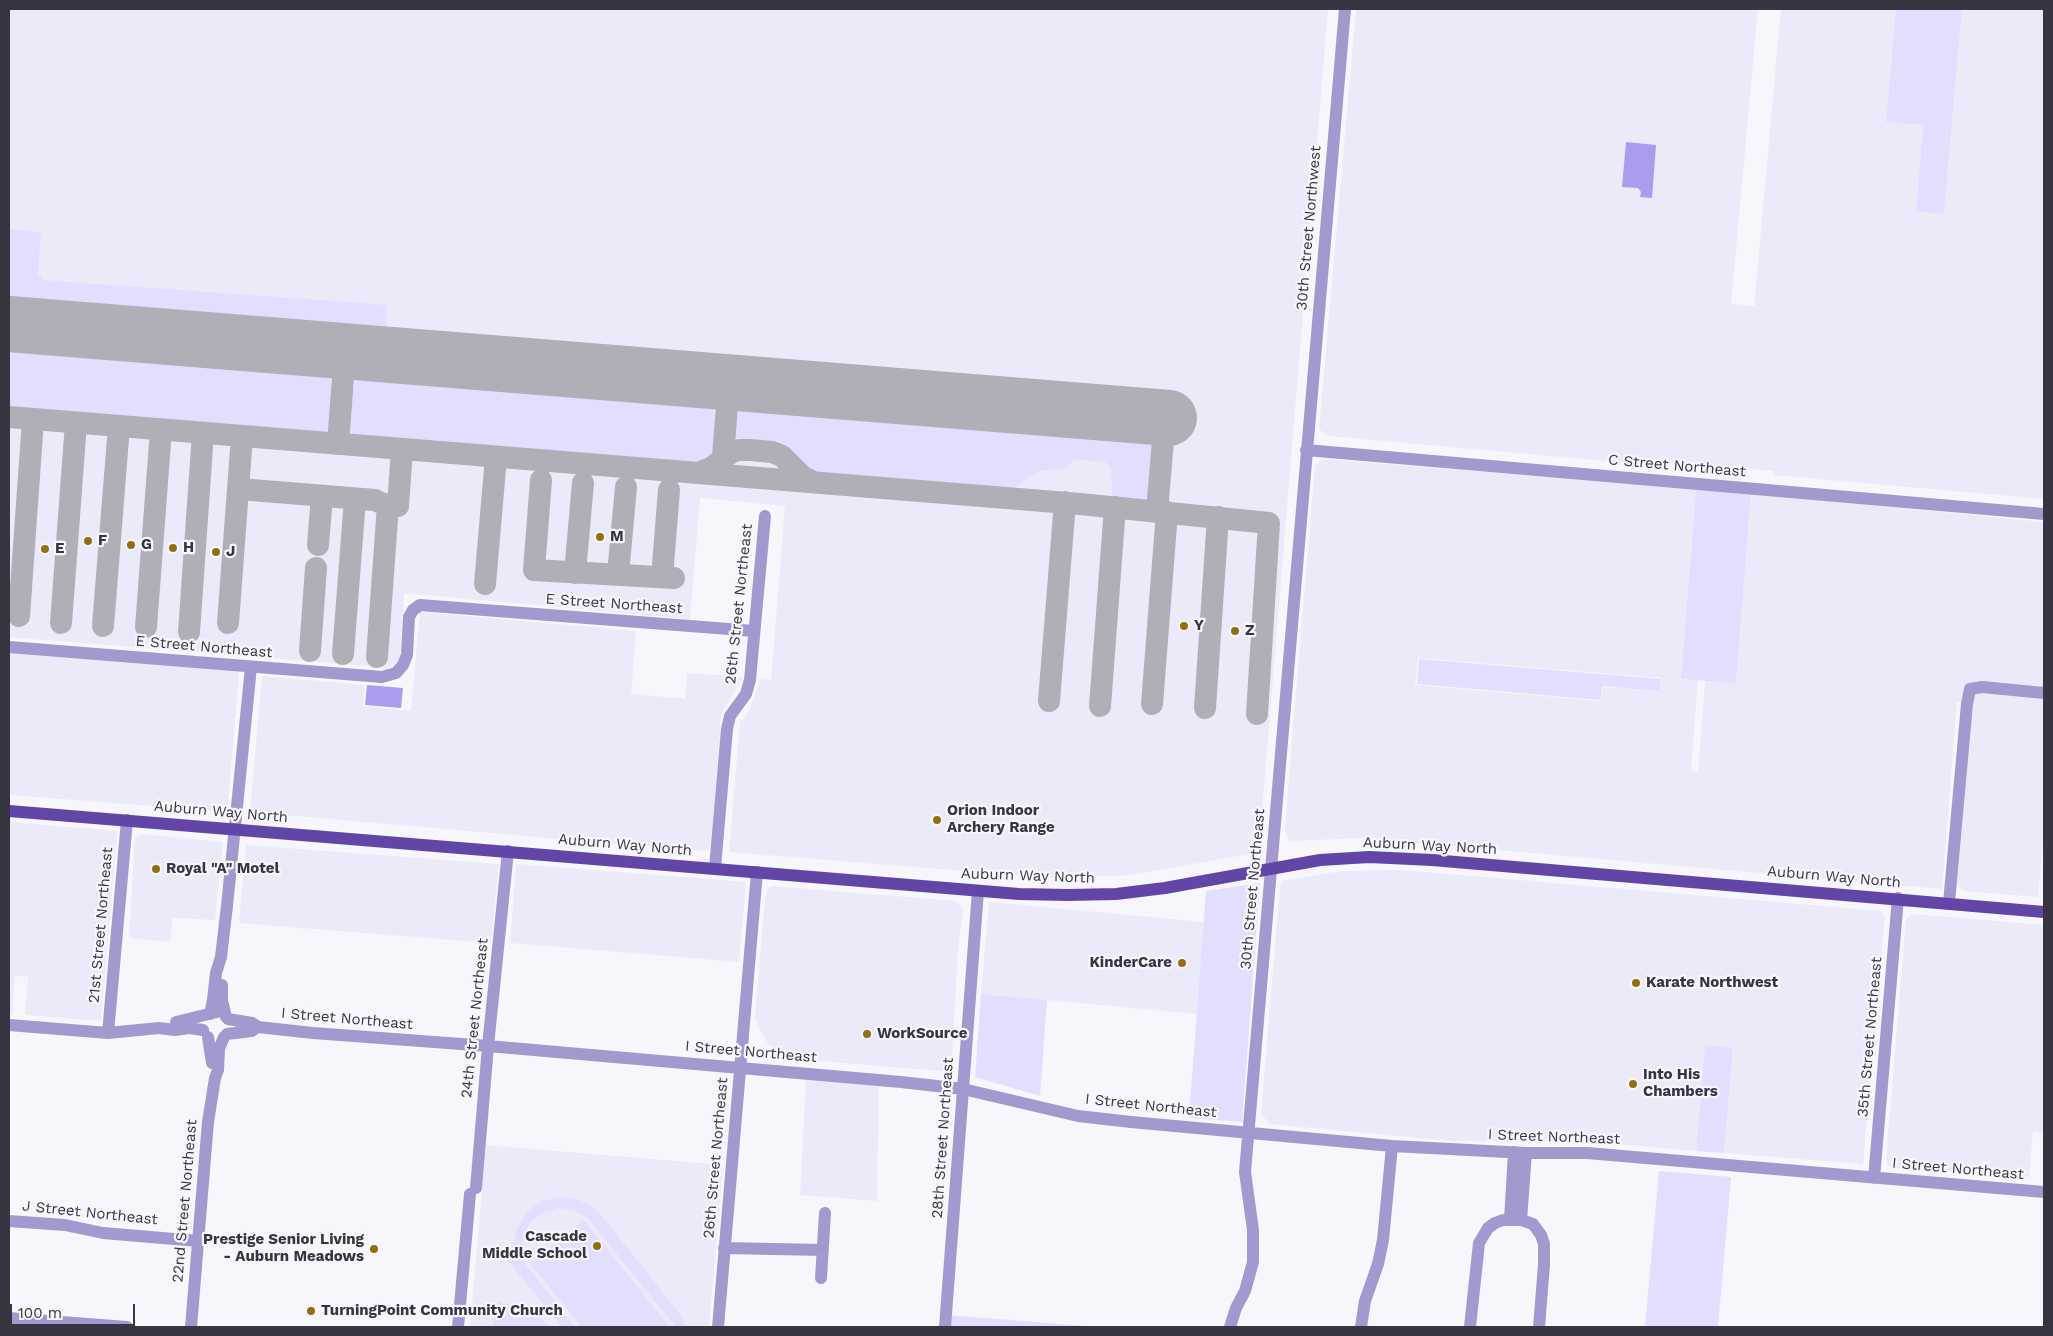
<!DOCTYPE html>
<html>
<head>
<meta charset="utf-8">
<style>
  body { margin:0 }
  #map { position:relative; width:2053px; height:1336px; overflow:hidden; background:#f7f6fc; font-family:"Work Sans",sans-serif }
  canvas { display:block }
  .frame { position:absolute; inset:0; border:10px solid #373541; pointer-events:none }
  .scale { position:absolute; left:10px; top:1304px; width:125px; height:22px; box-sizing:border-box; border:2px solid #373541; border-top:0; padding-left:6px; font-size:15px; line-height:18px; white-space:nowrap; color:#373541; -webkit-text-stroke:4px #f7f6fc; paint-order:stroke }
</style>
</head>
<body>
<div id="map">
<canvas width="2053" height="1336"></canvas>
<div class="frame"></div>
<div class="scale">100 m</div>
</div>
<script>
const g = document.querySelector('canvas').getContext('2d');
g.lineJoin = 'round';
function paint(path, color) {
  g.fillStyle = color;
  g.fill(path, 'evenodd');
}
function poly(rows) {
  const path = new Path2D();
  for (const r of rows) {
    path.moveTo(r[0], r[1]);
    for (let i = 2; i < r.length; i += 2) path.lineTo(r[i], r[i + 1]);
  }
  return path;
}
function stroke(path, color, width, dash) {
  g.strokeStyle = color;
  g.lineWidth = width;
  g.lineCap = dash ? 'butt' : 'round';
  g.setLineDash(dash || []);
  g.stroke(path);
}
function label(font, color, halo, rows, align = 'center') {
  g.font = font + ' "Work Sans",sans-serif';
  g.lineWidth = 4.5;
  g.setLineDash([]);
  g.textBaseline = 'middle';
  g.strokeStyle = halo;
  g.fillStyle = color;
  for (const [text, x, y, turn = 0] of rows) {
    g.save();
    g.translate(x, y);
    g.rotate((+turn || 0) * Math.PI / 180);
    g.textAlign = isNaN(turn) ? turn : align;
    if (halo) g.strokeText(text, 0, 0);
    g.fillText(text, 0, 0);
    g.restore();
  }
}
paint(poly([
  [9,9,1328,9,1259,848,1255,853,1131,875,1050,878,729,852,740,722,747,715,761,679,771,680,785,506,700,498,690,619,404,593,400,660,388,668,9,637],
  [1356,9,1758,9,1731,304,1754,306,1781,9,1896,9,1886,122,1923,125,1916,212,1944,214,1962,9,2044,9,2044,499,1773,475,1773,471,1662,461,1661,466,1328,436,1319,429],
  [1323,459,1696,489,1681,679,1698,680,1691,771,1698,772,1705,681,1736,682,1751,493,2044,522,2044,830,2038,897,1962,891,1957,883,1973,704,1957,702,1942,889,1361,838,1290,841,1287,837,1285,829,1294,715,1315,465],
  [1418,658,1662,678,1661,691,1603,687,1601,701,1415,685],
  [420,612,636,631,631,694,685,699,687,673,743,677,721,715,711,844,709,849,706,851,618,844,250,812,262,676,365,685,363,706,411,711],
  [9,652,230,668,237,672,239,676,228,802,225,807,217,811,9,795],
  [9,822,117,831,101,1021,25,1015,28,977,15,975,12,1015,9,1014],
  [141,834,223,842,215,920,173,918,170,942,129,938,135,837],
  [246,845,499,864,491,943,239,923],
  [516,864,746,882,739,962,510,943],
  [1402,870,1881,911,1885,915,1863,1164,1724,1153,1733,1048,1705,1045,1696,1151,1594,1142,1451,1141,1270,1124,1261,1114,1280,886,1282,881,1341,871],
  [772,886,956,901,961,906,963,910,958,951,951,1072,784,1058,770,1046,760,1031,755,1017,765,897,768,888],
  [989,902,1204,922,1197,1014,981,994],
  [1912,914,2044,925,2044,1133,2033,1132,2029,1177,1892,1168,1888,1165,1886,1160,1906,919],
  [806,1079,879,1086,877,1201,800,1195],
  [486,1145,723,1165,709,1327,470,1327]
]), '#eceaf9');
paint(poly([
  [1896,9,1962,9,1944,214,1916,212,1923,125,1886,122],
  [9,229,41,232,38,274,43,280,387,305,385,340,338,338,9,308],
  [29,342,307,364,322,371,330,379,333,399,332,423,325,434,88,417,13,409,9,403,9,360,15,348],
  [373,369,694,396,711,403,716,418,717,431,715,450,709,461,701,465,528,451,416,445,364,439,350,432,348,413,352,390,361,376],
  [756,401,1044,422,1158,433,1158,460,1153,496,1150,506,1126,506,1116,501,1112,494,1111,468,1105,462,1074,459,1069,465,1063,469,1044,470,1035,473,1008,492,817,477,811,475,790,453,781,449,734,444,731,436,738,412,747,404],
  [1696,489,1751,493,1736,683,1681,679],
  [1419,659,1661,679,1660,691,1602,686,1601,700,1417,684],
  [1260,883,1242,1122,1189,1118,1206,891],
  [981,994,1047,1000,1040,1096,975,1077],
  [1705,1045,1733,1048,1724,1153,1696,1151],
  [1659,1171,1731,1177,1718,1327,1645,1327],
  [561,1197,580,1200,597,1210,679,1313,686,1327,676,1327,588,1218,574,1210,559,1208,544,1212,531,1221,524,1235,522,1250,526,1265,575,1327,562,1327,504,1256,512,1249,516,1230,526,1213,542,1201],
  [584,1220,668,1325,666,1327,582,1327,530,1263],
  [498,1302,518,1307,536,1316,551,1327,492,1327],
  [946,1315,1099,1327,945,1327]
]), '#e3defd');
paint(poly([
  [1626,142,1656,145,1652,198,1640,197,1641,192,1638,188,1622,187],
  [367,685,403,688,401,708,365,705]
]), '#ad9bed');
stroke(poly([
  [9,417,1080,504,1269,523,1257,714],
  [338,444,345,351],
  [722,469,729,381],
  [697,473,711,468,732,452,739,450,750,450,772,452,782,456,803,477,814,482],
  [541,480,534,570,674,578],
  [239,489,375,500,383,504,398,506,402,449],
  [1157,511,1165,417],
  [318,545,322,496],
  [575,573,583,483],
  [618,574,626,487],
  [662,577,669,490],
  [485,584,496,457],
  [19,616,33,420],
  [61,623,76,423],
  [228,623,242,436],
  [103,626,119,426],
  [146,627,161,430],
  [189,632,203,433],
  [310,651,316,568],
  [343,654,355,499],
  [377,657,388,505],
  [1049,701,1065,502],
  [1152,704,1167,512],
  [1100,706,1115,507],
  [1205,708,1218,517]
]), '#b0aeb6', 22);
stroke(poly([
  [9,324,1169,418]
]), '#b0aeb6', 56);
stroke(poly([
  [1306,450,2044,514],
  [9,647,382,677,396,673,403,665,407,655,409,617,413,610,420,605,754,631],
  [715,868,727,729,730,716,746,694,750,680,765,516],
  [1949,903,1967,704,1970,689,1982,687,2044,693],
  [222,985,222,1000,226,1017],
  [210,1014,213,1000,216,973,221,957,227,906,251,667],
  [228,1019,252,1023,258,1027,313,1033,488,1046,901,1082,963,1089,1078,1116,1131,1122,1392,1146,1526,1153,1587,1153,2044,1192],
  [176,1022,217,1012],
  [9,1025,108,1033,159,1028,175,1030,189,1028,203,1030],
  [108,1033,127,820],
  [227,1034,252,1031,256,1028],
  [208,1037,212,1063],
  [1874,1178,1898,898],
  [476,1188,488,1046,508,851],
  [1510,1220,1514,1152],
  [1521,1220,1526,1153],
  [9,1221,65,1225,103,1233,198,1241],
  [724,1248,823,1250],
  [821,1278,825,1213],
  [9,1318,127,1327],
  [191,1327,208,1122,215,1078,218,1070,219,1049,224,1037],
  [458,1327,470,1194],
  [718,1327,757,872],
  [945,1327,978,891],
  [1230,1327,1236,1308,1245,1291,1253,1262,1253,1230,1245,1172,1345,9],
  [1361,1327,1365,1301,1378,1264,1383,1240,1392,1146],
  [1470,1327,1479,1243,1488,1228,1495,1223,1503,1220,1521,1220,1533,1224,1541,1235,1544,1244,1544,1265,1539,1327]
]), '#a499cf', 12);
stroke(poly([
  [9,811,1019,894,1068,895,1116,894,1165,888,1320,860,1369,857,1432,860,2044,912]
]), '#6245a7', 12);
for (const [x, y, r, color] of [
  [600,537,5,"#936e15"],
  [88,541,5,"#936e15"],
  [131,545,5,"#936e15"],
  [173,548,5,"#936e15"],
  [45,549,5,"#936e15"],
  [216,552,5,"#936e15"],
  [1184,626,5,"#936e15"],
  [1235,631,5,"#936e15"],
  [937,820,5,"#936e15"],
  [156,869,5,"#936e15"],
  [1182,963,5,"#936e15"],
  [1636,983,5,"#936e15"],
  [867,1034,5,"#936e15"],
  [1633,1084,5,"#936e15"],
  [597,1246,5,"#936e15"],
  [374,1249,5,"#936e15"],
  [311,1311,5,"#936e15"]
]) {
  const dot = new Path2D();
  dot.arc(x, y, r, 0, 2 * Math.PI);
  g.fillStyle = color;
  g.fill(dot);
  stroke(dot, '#f7f6fc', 2);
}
label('15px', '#373541', '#f7f6fc', [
  ["30th Street Northwest",1309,228,-85],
  ["C Street Northeast",1677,466,5],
  ["E Street Northeast",614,604,4],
  ["26th Street Northeast",739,604,-84],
  ["E Street Northeast",204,647,5],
  ["Auburn Way North",221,812,5],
  ["Auburn Way North",625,845,5],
  ["Auburn Way North",1430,846,3],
  ["Auburn Way North",1028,876,2],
  ["Auburn Way North",1834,877,5],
  ["30th Street Northeast",1253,889,-85],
  ["21st Street Northeast",101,925,-85],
  ["24th Street Northeast",475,1018,-84],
  ["I Street Northeast",347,1019,5],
  ["35th Street Northeast",1870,1037,-85],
  ["I Street Northeast",751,1052,5],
  ["I Street Northeast",1151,1106,6],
  ["I Street Northeast",1554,1137,2],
  ["28th Street Northeast",943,1138,-86],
  ["26th Street Northeast",716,1158,-85],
  ["I Street Northeast",1958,1169,5],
  ["22nd Street Northeast",185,1201,-85],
  ["J Street Northeast",90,1213,6]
]);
label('bold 15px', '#373541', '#f7f6fc', [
  ["M",610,537],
  ["F",98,541],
  ["G",141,545],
  ["H",183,548],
  ["E",55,549],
  ["J",226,552],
  ["Y",1194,626],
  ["Z",1245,631],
  ["Orion Indoor",947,811],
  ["Archery Range",947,828],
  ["Royal \"A\" Motel",166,869],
  ["KinderCare",1172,963,"right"],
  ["Karate Northwest",1646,983],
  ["WorkSource",877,1034],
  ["Into His",1643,1075],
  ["Chambers",1643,1092],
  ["Cascade",587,1237,"right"],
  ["Middle School",587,1254,"right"],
  ["Prestige Senior Living",364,1240,"right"],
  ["- Auburn Meadows",364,1257,"right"],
  ["TurningPoint Community Church",321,1311]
], 'left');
</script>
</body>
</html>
